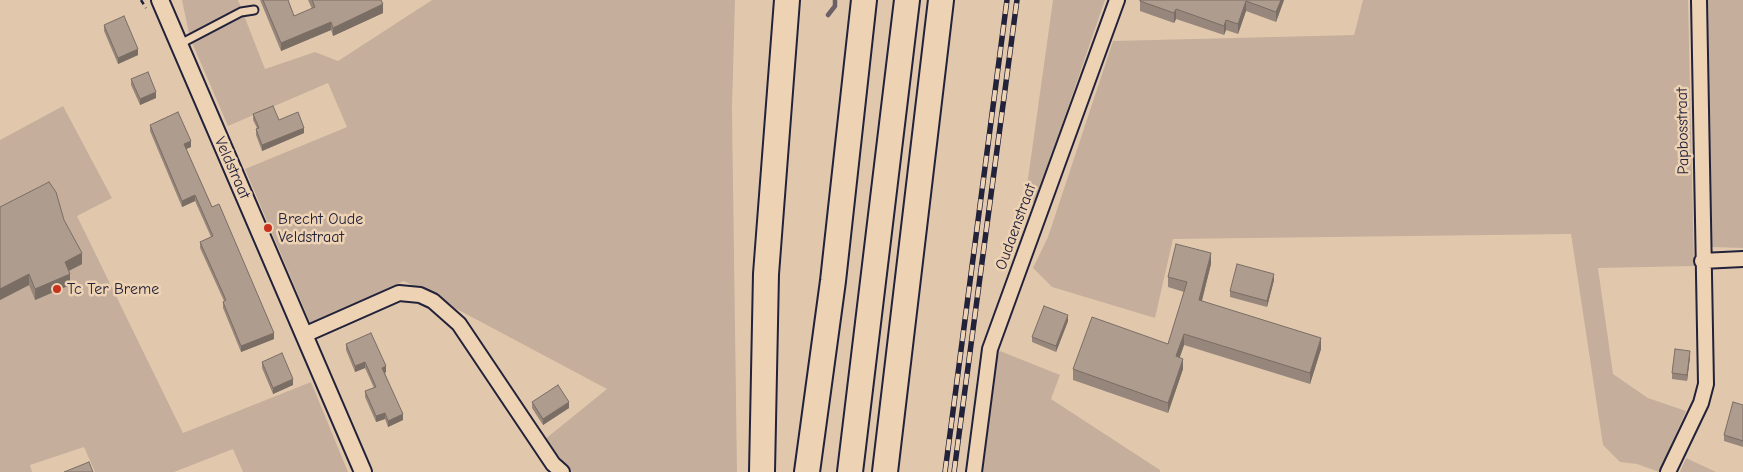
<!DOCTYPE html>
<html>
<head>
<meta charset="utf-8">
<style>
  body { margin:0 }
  canvas { display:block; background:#e1c8ad }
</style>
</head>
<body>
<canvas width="1743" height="472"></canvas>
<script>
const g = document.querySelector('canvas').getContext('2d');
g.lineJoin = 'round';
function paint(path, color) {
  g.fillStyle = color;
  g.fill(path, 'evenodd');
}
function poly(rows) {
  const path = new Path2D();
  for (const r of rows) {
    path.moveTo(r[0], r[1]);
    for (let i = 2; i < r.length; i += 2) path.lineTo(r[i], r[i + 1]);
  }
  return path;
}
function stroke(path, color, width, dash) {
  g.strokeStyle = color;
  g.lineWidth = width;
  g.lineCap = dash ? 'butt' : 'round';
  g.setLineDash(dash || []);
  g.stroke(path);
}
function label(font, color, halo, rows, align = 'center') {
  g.font = font + ' "Comic Neue",sans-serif';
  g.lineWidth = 5;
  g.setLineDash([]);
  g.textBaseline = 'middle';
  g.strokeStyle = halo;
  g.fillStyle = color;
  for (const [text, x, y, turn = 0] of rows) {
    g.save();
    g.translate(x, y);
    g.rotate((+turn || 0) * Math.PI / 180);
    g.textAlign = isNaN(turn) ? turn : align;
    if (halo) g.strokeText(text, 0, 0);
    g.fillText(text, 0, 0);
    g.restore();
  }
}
paint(poly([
  [182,0,238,0,265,69,315,52,338,61,432,0,735,0,732,109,737,472,572,472,554,457,544,440,607,389,404,281,311,325,245,169,347,127,328,83,228,126,190,38],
  [1053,0,1105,0,1035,203,1025,200],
  [1363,0,1688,0,1694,266,1598,268,1613,374,1648,398,1686,411,1659,472,1637,464,1620,462,1603,445,1571,234,1173,239,1155,318,1052,287,1033,268,1048,237,1113,41,1354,35],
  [1707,0,1743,0,1743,248,1711,247,1709,239],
  [63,106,112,198,77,216,183,433,311,382,348,472,243,472,233,449,174,472,95,472,84,447,30,465,32,472,0,472,0,140],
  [1000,351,1060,375,1051,399,1160,470,1160,472,981,472,997,354],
  [1686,458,1716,472,1680,472]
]), '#c5af9c');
stroke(poly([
  [828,15,835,6,835,0]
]), '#6b6066', 4.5);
const service = poly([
  [180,44,241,12,254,10]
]);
const minor = poly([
  [1702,261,1743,259],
  [304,335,399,293,420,295,433,301,459,324,553,464,562,472],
  [974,472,990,349,1117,0],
  [1668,472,1701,403,1706,384,1699,0]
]);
const tertiary = poly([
  [160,0,363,472]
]);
const motorway = poly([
  [762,472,766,274,787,0],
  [807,472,833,281,864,0],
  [850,472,907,0],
  [885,472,941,0]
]);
stroke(service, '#22223b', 11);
stroke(minor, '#22223b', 18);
stroke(tertiary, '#22223b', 20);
stroke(motorway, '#22223b', 28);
stroke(poly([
  [141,0,146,8]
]), '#22223b', 2.5, [5, 4]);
stroke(service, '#edd2b4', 7);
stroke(minor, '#edd2b4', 14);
stroke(tertiary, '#edd2b4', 16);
stroke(motorway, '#edd2b4', 24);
const rail = poly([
  [945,472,1007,0],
  [954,472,1017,0]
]);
stroke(rail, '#22223b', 5.5);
stroke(rail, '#edd2b4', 4, [11]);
paint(poly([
  [260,0,288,0,294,16,312,9,308,0,381,0,383,13,333,36,331,30,281,51],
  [1140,0,1284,0,1276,22,1246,11,1238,34,1226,30,1224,35,1176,19,1174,23,1140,11],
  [104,25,138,55,118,64,104,31],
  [131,79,156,98,140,105,131,85],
  [253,114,279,120,304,133,262,151,256,135,256,129,257,128,253,120],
  [150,125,191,147,186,149,212,207,274,339,241,352,223,308,223,302,224,301,200,248,200,242,211,237,195,201,182,207,150,131],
  [0,207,64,220,82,264,68,271,70,285,35,300,29,285,0,300],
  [1211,264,1202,301,1321,349,1310,384,1184,345,1180,357,1183,369,1168,413,1073,380,1073,369,1168,344,1184,292,1168,287,1168,277],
  [1274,280,1267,307,1230,297,1230,291],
  [1068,321,1056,352,1032,342,1032,337],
  [346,344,386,372,385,373,403,420,388,427,385,419,376,422,365,397,365,391,374,388,365,368,355,372,346,350],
  [1690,357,1687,381,1672,379,1672,373],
  [262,362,293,385,273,394,262,368],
  [532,402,569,408,543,425,532,408],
  [1743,405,1743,447,1724,441,1724,435]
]), '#96867b');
paint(poly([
  [1281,0,1284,0,1276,22,1276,12],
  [1246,1,1246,11,1238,34,1238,24],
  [383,4,383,13,333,36,333,28],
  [1176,9,1176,19,1174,23,1174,13],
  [1226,20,1226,30,1224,35,1224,26],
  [331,22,331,30,281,51,281,43],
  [138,49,138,55,118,64,118,58],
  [156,92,156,98,140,105,140,99],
  [304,128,304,133,262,151,262,145],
  [191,141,191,147,184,150,184,144],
  [195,195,195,201,182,207,182,201],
  [82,253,82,264,65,273,65,262],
  [1211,253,1211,264,1199,311,1199,300],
  [29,274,29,285,0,300,0,289],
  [70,274,70,285,35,300,35,289],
  [1274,274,1274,280,1267,307,1267,301],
  [1068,315,1068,321,1056,352,1056,346],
  [274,333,274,339,241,352,241,346],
  [1184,334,1184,345,1176,367,1176,356],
  [1321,338,1321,349,1310,384,1310,373],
  [1690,351,1690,357,1687,381,1687,375],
  [1183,359,1183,369,1168,413,1168,403],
  [365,362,365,368,355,372,355,366],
  [386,366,386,372,382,374,382,368],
  [293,379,293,385,273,394,273,388],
  [569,402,569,408,543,425,543,419],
  [385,413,385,419,376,422,376,416],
  [403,414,403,420,388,427,388,421]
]), '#7a6d64');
const building = poly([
  [263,0,288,0,294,16,315,7,312,0,381,0,383,4,333,28,331,22,281,43,263,0],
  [1140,0,1281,0,1276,12,1246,1,1238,24,1226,20,1224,26,1176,9,1174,13,1140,1,1140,0],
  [124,16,138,49,118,58,104,25,124,16],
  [148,72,156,92,140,99,131,79,148,72],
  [273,106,279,120,298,112,304,128,262,145,256,129,259,128,253,114,273,106],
  [178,112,191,141,184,144,212,207,219,204,274,333,241,346,223,302,226,300,200,242,213,236,195,195,182,201,150,125,178,112],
  [49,182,56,192,64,220,82,253,65,262,70,274,35,289,29,274,0,289,0,207,49,182],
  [1176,244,1211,253,1199,300,1321,338,1310,373,1184,334,1176,356,1183,359,1168,403,1073,369,1092,317,1168,344,1187,282,1168,277,1176,244],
  [1237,264,1274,274,1267,301,1230,291,1237,264],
  [1044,306,1068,315,1056,346,1032,337,1044,306],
  [371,333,386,366,382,368,403,414,388,421,385,413,376,416,365,391,376,387,365,362,355,366,346,344,371,333],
  [1675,349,1690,351,1687,375,1672,373,1675,349],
  [282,353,293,379,273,388,262,362,282,353],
  [558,385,569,402,543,419,532,402,558,385],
  [1733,402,1743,405,1743,441,1724,435,1733,402],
  [89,462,93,472,64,472,89,462]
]);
paint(building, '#ae9c8f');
stroke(building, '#7a6d64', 1);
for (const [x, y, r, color] of [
  [268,228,5,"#c8321e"],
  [57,289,5,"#c8321e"]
]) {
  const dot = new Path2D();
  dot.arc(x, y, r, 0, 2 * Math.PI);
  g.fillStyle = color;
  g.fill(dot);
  stroke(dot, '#edd2b4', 2);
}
label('16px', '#22223b', '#edd2b4', [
  ["Papbosstraat",1683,131,-91],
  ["Veldstraat",232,168,66],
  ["Oudaenstraat",1016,227,-70]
]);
label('16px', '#22223b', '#edd2b4', [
  ["Brecht Oude",278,219],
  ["Veldstraat",278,237],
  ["Tc Ter Breme",67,289]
], 'left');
</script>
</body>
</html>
